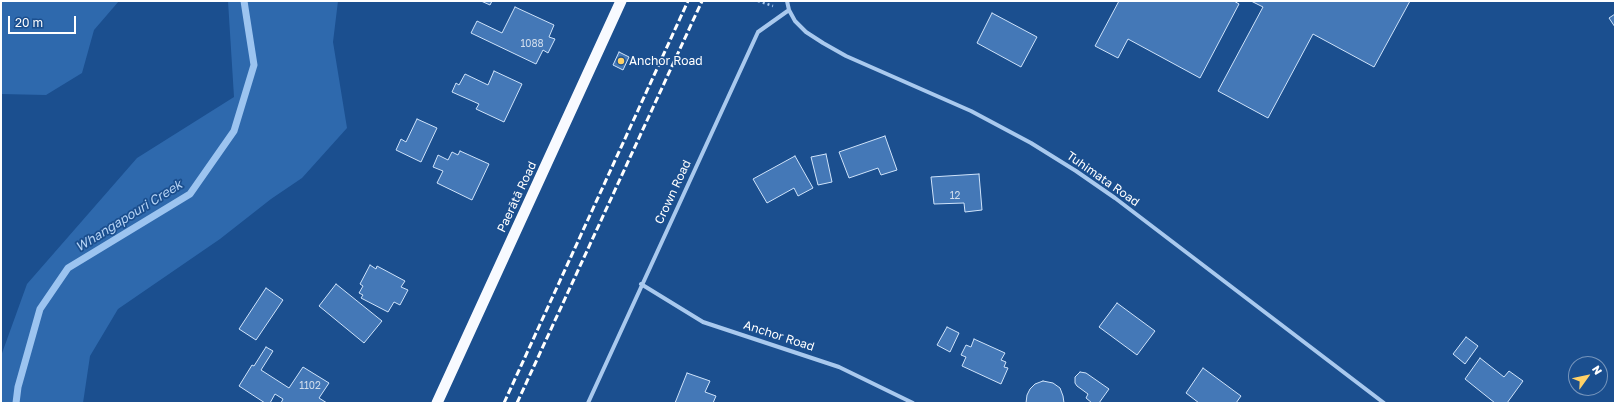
<!DOCTYPE html>
<html>
<head>
<meta charset="utf-8">
<style>
  body { margin:0 }
  #map { position:relative; width:1616px; height:404px; overflow:hidden; background:#1b4f8f; font-family:"Golos Text",sans-serif }
  canvas { display:block }
  .frame { position:absolute; inset:0; border:2px solid #fff; pointer-events:none }
  .north { position:absolute; left:1568px; top:356px; width:40px; height:40px; box-sizing:border-box; background:#1b4f8f; border:1px solid #7695bc; border-radius:50%; rotate:57deg; font-size:11px; font-weight:700; line-height:16px; text-align:center; color:#fff }
  .north::after { content:''; display:block; margin:auto; width:14px; height:18px; background:#ffd166; clip-path:polygon(50% 0,100% 100%,50% 72%,0 100%) }
  .scale { position:absolute; left:8px; top:16px; width:68px; height:18px; box-sizing:border-box; border:2px solid #fff; border-top:0; padding-left:5px; font-size:12px; line-height:14px; white-space:nowrap; color:#fff; -webkit-text-stroke:3px #1b4f8f; paint-order:stroke }
</style>
</head>
<body>
<div id="map">
<canvas width="1616" height="404"></canvas>
<div class="frame"></div>
<div class="north">N</div>
<div class="scale">20 m</div>
</div>
<script>
const g = document.querySelector('canvas').getContext('2d');
g.lineJoin = 'round';
function paint(path, color) {
  g.fillStyle = color;
  g.fill(path, 'evenodd');
}
function poly(rows) {
  const path = new Path2D();
  for (const r of rows) {
    path.moveTo(r[0], r[1]);
    for (let i = 2; i < r.length; i += 2) path.lineTo(r[i], r[i + 1]);
  }
  return path;
}
function stroke(path, color, width, dash) {
  g.strokeStyle = color;
  g.lineWidth = width;
  g.lineCap = dash ? 'butt' : 'round';
  g.setLineDash(dash || []);
  g.stroke(path);
}
function label(font, color, halo, rows, align = 'center') {
  g.font = font + ' "Golos Text",sans-serif';
  g.lineWidth = 3.5;
  g.setLineDash([]);
  g.textBaseline = 'middle';
  g.strokeStyle = halo;
  g.fillStyle = color;
  for (const [text, x, y, turn = 0] of rows) {
    g.save();
    g.translate(x, y);
    g.rotate((+turn || 0) * Math.PI / 180);
    g.textAlign = isNaN(turn) ? turn : align;
    if (halo) g.strokeText(text, 0, 0);
    g.fillText(text, 0, 0);
    g.restore();
  }
}
paint(poly([
  [1,1,119,1,94,30,82,73,46,95,1,94],
  [228,1,338,1,333,42,347,128,302,178,271,199,220,239,118,309,90,356,83,403,1,403,1,356,27,284,137,158,234,97]
]), '#2e69ad');
stroke(poly([
  [16,403,18,387,40,309,68,268,190,194,234,131,254,65,244,1]
]), '#9cc4f0', 7);
const building = poly([
  [481,1,492,1,490,5,481,1],
  [1119,1,1234,1,1239,4,1200,78,1128,39,1118,58,1095,46,1119,1],
  [1251,1,1410,1,1374,67,1313,34,1268,118,1218,91,1263,7,1251,1],
  [515,7,554,25,549,37,555,39,548,53,543,50,536,64,471,33,477,21,502,33,515,7],
  [992,13,1037,37,1021,67,977,43,992,13],
  [1615,14,1615,27,1609,18,1615,14],
  [619,52,629,57,623,70,613,65,619,52],
  [494,71,522,84,504,122,476,109,479,104,452,92,456,83,459,85,465,74,488,85,494,71],
  [417,119,437,128,421,162,396,150,401,139,406,142,417,119],
  [885,136,897,170,881,175,878,168,849,178,839,152,885,136],
  [460,151,489,164,472,200,437,183,443,171,433,167,438,155,448,160,452,152,458,155,460,151],
  [826,154,832,182,818,185,811,157,826,154],
  [795,156,813,188,798,196,794,188,767,203,753,179,795,156],
  [979,174,982,210,965,212,964,203,934,204,931,177,979,174],
  [370,265,376,269,377,266,405,281,401,287,408,290,400,305,394,302,388,312,361,298,363,295,359,293,363,286,360,284,370,265],
  [336,284,382,321,364,343,319,306,336,284],
  [266,288,283,300,256,340,239,329,266,288],
  [1117,303,1155,331,1137,355,1099,327,1117,303],
  [947,327,959,333,950,352,937,345,947,327],
  [1466,337,1478,346,1465,364,1453,354,1466,337],
  [974,339,1005,353,1001,360,1006,362,1004,367,1008,368,1001,384,962,366,966,357,961,355,966,345,971,347,974,339],
  [266,347,273,351,261,370,289,388,303,367,329,383,319,398,327,403,281,403,283,399,275,394,270,403,265,403,239,386,252,365,254,366,266,347],
  [1480,358,1504,377,1509,371,1523,381,1507,403,1495,403,1465,379,1480,358],
  [1203,368,1241,396,1236,403,1199,403,1186,393,1203,368],
  [1080,372,1086,373,1109,389,1099,403,1092,403,1086,398,1088,394,1077,386,1075,383,1075,377,1080,372],
  [687,373,710,381,705,392,716,396,713,403,675,403,687,373],
  [1043,381,1053,383,1060,388,1063,396,1064,403,1026,403,1027,395,1030,389,1035,384,1043,381]
]);
paint(building, '#4478b7');
stroke(building, '#cfe3fa', 1);
stroke(poly([
  [758,1,773,6]
]), '#a9c9ee', 2.5, [2, 3]);
stroke(poly([
  [787,1,789,10,795,21,806,32,823,43,846,56,971,111,1031,143,1076,171,1115,198,1384,403],
  [641,284,703,322,839,367,913,403],
  [588,403,758,32,789,10]
]), '#a9c9ee', 4);
stroke(poly([
  [437,403,621,1]
]), '#f8faff', 11);
stroke(poly([
  [504,403,688,1],
  [517,403,702,1]
]), '#fff', 3, [7, 3]);
for (const [x, y, r, color] of [
  [621,61,4,"#ffd166"]
]) {
  const dot = new Path2D();
  dot.arc(x, y, r, 0, 2 * Math.PI);
  g.fillStyle = color;
  g.fill(dot);
  stroke(dot, '#1b4f8f', 1.5);
}
label('10px', '#d0dded', null, [
  ["1088",532,44],
  ["12",955,196],
  ["1102",310,386]
]);
label('12px', '#fff', '#1b4f8f', [
  ["Anchor Road",629,61]
], 'left');
label('12px', '#fff', '#1b4f8f', [
  ["Tuhimata Road",1103,179,35],
  ["Crown Road",673,192,-65],
  ["Paerātā Road",517,197,-65],
  ["Anchor Road",779,336,18]
]);
label('italic 13px', '#b5d3f5', '#1b4f8f', [
  ["Whangapouri Creek",129,216,-32]
]);
</script>
</body>
</html>
